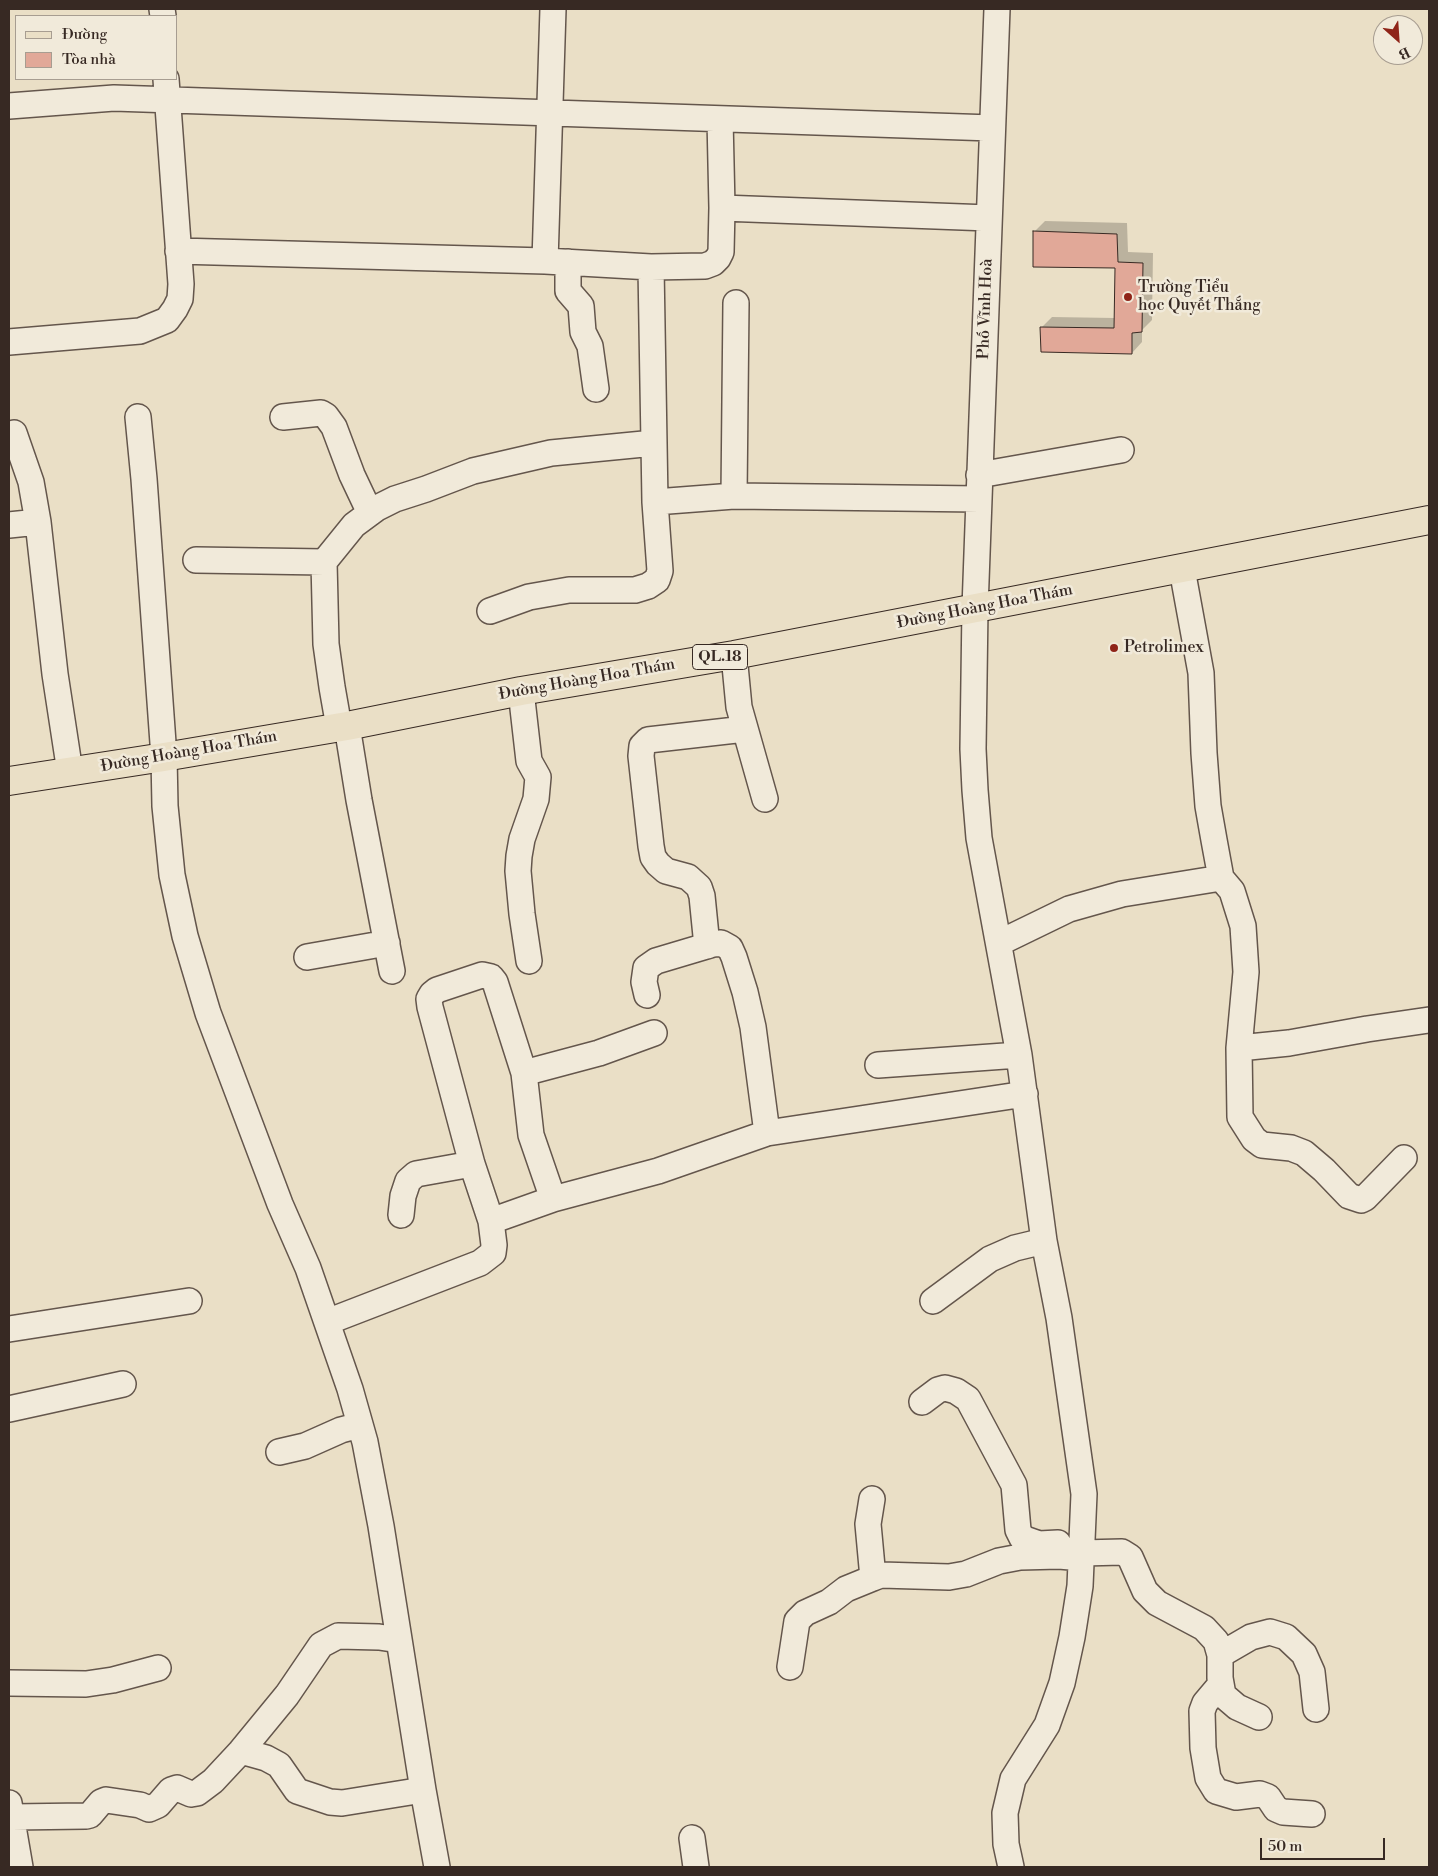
<!DOCTYPE html>
<html>
<head>
<meta charset="utf-8">
<style>
  body { margin:0 }
  #map { position:relative; width:1438px; height:1876px; overflow:hidden; background:#eadfc6; font-family:"Libre Bodoni",serif }
  canvas { display:block }
  .frame { position:absolute; inset:0; border:10px solid #372923; pointer-events:none }
  .legend { position:absolute; left:15px; top:15px; width:162px; height:65px; box-sizing:border-box; background:#f1eada; border:1px solid #a79d91; margin:0; padding:6px 9px; list-style:none; font-size:15px; color:#372923 }
  .legend li { display:flex; align-items:center; gap:10px; height:25px }
  .legend b { width:25px; border:1px solid #a79d91 }
  .north { position:absolute; left:1373px; top:15px; width:50px; height:50px; box-sizing:border-box; background:#f1eada; border:1px solid #a79d91; border-radius:50%; rotate:154deg; font-size:14px; font-weight:700; line-height:20px; text-align:center; color:#372923 }
  .north::after { content:''; display:block; margin:auto; width:18px; height:22px; background:#8f2418; clip-path:polygon(50% 0,100% 100%,50% 72%,0 100%) }
  .scale { position:absolute; left:1260px; top:1838px; width:125px; height:22px; box-sizing:border-box; border:2px solid #372923; border-top:0; padding-left:6px; font-size:15px; line-height:18px; white-space:nowrap; color:#372923; -webkit-text-stroke:4px #f1eada; paint-order:stroke }
</style>
</head>
<body>
<div id="map">
<canvas width="1438" height="1876"></canvas>
<div class="frame"></div>
<ul class="legend">
<li><b style="height:6px;background:#eadfc6"></b>Đường</li>
<li><b style="height:14px;background:#e1a898"></b>Tòa nhà</li>
</ul>
<div class="north">B</div>
<div class="scale">50 m</div>
</div>
<script>
const g = document.querySelector('canvas').getContext('2d');
g.lineJoin = 'round';
function paint(path, color) {
  g.fillStyle = color;
  g.fill(path, 'evenodd');
}
function poly(rows) {
  const path = new Path2D();
  for (const r of rows) {
    path.moveTo(r[0], r[1]);
    for (let i = 2; i < r.length; i += 2) path.lineTo(r[i], r[i + 1]);
  }
  return path;
}
function stroke(path, color, width, dash) {
  g.strokeStyle = color;
  g.lineWidth = width;
  g.lineCap = dash ? 'butt' : 'round';
  g.setLineDash(dash || []);
  g.stroke(path);
}
function label(font, color, halo, rows, align = 'center') {
  g.font = font + ' "Libre Bodoni",serif';
  g.lineWidth = 5;
  g.setLineDash([]);
  g.textBaseline = 'middle';
  g.strokeStyle = halo;
  g.fillStyle = color;
  for (const [text, x, y, turn = 0] of rows) {
    g.save();
    g.translate(x, y);
    g.rotate((+turn || 0) * Math.PI / 180);
    g.textAlign = isNaN(turn) ? turn : align;
    if (halo) g.strokeText(text, 0, 0);
    g.fillText(text, 0, 0);
    g.restore();
  }
}
paint(poly([
  [1045,221,1127,223,1128,252,1153,253,1152,320,1142,330,1142,342,1132,353,1041,328,1052,317,1115,318,1116,266,1034,232]
]), '#0003');
const building = poly([
  [1033,231,1117,234,1118,262,1143,263,1142,332,1132,333,1132,354,1041,352,1040,327,1114,328,1115,268,1033,267,1033,231]
]);
paint(building, '#e1a898');
stroke(building, '#372923', 1);
const minor = poly([
  [162,9,163,16],
  [997,9,975,608,973,749,975,790,979,838,1019,1055,1044,1241,1059,1318,1084,1494,1080,1586,1072,1637,1062,1683,1047,1725,1013,1779,1005,1813,1006,1844,1011,1867],
  [9,106,114,98,992,128],
  [722,208,989,218],
  [178,251,545,261,651,267,705,266,713,263,718,258,721,252,722,208,720,119],
  [545,261,553,9],
  [568,262,568,291,581,306,583,332,590,346,596,389],
  [9,342,140,331,167,320,175,309,180,299,181,284,166,79],
  [138,417,144,479,164,757,165,806,172,875,185,936,208,1013,280,1204,308,1268,350,1389,365,1442,381,1526,423,1790,437,1867],
  [283,417,321,413,326,416,334,427,352,475,370,513],
  [14,433,31,482,38,522,55,674,70,772],
  [979,475,1121,450],
  [734,496,736,303],
  [655,502,734,496,979,499],
  [9,525,38,522],
  [196,560,324,562],
  [1182,569,1201,673,1204,753,1208,806,1214,840,1221,878,1232,891,1243,926,1246,972,1239,1048,1289,1043,1367,1029,1429,1020],
  [490,611,529,597,569,590,635,590,648,586,657,580,660,571,655,502,651,267],
  [734,655,739,707,765,799],
  [521,691,529,761,538,777,536,799,522,839,519,856,518,871,522,914,529,961],
  [347,726,359,800,392,971],
  [339,727,332,687,326,644,324,562,354,525,377,508,395,499,426,489,473,471,551,453,654,443],
  [999,943,1069,909,1122,894,1221,878],
  [707,946,702,896,699,887,688,877,666,871,658,864,653,857,651,846,641,756,642,746,648,740,745,729],
  [307,957,387,943],
  [647,995,644,982,646,968,656,961,713,944,721,943,730,948,734,957,745,992,753,1027,767,1133],
  [1239,1048,1240,1117,1254,1139,1262,1145,1291,1148,1304,1153,1324,1170,1349,1196,1361,1200,1365,1198,1404,1158],
  [878,1065,1019,1055],
  [524,1073,599,1053,654,1033],
  [401,1215,403,1196,408,1181,416,1174,472,1164],
  [491,1221,553,1199,658,1171,767,1133,1025,1094],
  [933,1301,990,1259,1015,1248,1044,1241],
  [327,1322,480,1263,493,1253,494,1245,491,1221,472,1164,430,1007,429,999,432,994,437,990,482,975,491,977,495,982,524,1073,531,1135,553,1199],
  [9,1329,189,1301],
  [922,1402,938,1390,945,1388,956,1391,968,1399,1014,1485,1018,1530,1022,1538,1039,1544,1058,1543],
  [9,1409,123,1384],
  [279,1452,305,1446,341,1430,360,1425],
  [872,1499,868,1524,873,1578],
  [1082,1553,1122,1552,1130,1557,1145,1591,1157,1603,1204,1628,1216,1641,1220,1655,1220,1678,1223,1695,1237,1707,1259,1717],
  [1220,1655,1251,1637,1270,1632,1286,1637,1304,1654,1312,1672,1316,1709],
  [790,1667,797,1621,805,1613,829,1602,846,1589,873,1578,881,1575,949,1577,966,1574,999,1561,1020,1557,1059,1556,1082,1558],
  [9,1683,86,1684,113,1680,158,1668],
  [1221,1684,1205,1703,1202,1711,1203,1748,1208,1778,1216,1791,1236,1797,1260,1794,1268,1797,1276,1809,1283,1812,1312,1814],
  [241,1751,266,1758,279,1765,297,1791,330,1802,342,1803,423,1790],
  [9,1803,20,1867],
  [12,1817,86,1816,90,1815,101,1802,106,1800,140,1805,149,1809,158,1805,171,1790,177,1788,191,1794,197,1793,213,1781,241,1751,287,1695,321,1645,338,1636,379,1637,399,1640],
  [692,1838,696,1867]
]);
const major = poly([
  [9,781,164,757,347,726,521,691,734,655,1429,520]
]);
stroke(minor, '#64564c', 28);
stroke(major, '#372923', 30);
stroke(minor, '#f1eada', 25);
stroke(major, '#eadfc6', 28);
for (const [x, y, r, color] of [
  [1128,297,5,"#8f2418"],
  [1114,648,5,"#8f2418"]
]) {
  const dot = new Path2D();
  dot.arc(x, y, r, 0, 2 * Math.PI);
  g.fillStyle = color;
  g.fill(dot);
  stroke(dot, '#f1eada', 2);
}
for (const [x, y, w] of [
  [720,657,55]
]) {
  const box = new Path2D();
  box.roundRect(x - w / 2, y - 12.5, w, 25, 4);
  g.fillStyle = '#f1eada';
  g.fill(box);
  stroke(box, '#372923', 1);
}
label('bold 15px', '#372923', null, [
  ["QL.18",720,657]
]);
label('16px', '#372923', '#f1eada', [
  ["Trường Tiểu",1138,288],
  ["học Quyết Thắng",1138,306],
  ["Petrolimex",1124,648]
], 'left');
label('16px', '#372923', '#f1eada', [
  ["Phố Vĩnh Hoà",986,309,-88],
  ["Đường Hoàng Hoa Thám",985,607,-11],
  ["Đường Hoàng Hoa Thám",587,680,-10],
  ["Đường Hoàng Hoa Thám",189,752,-10]
]);
</script>
</body>
</html>
